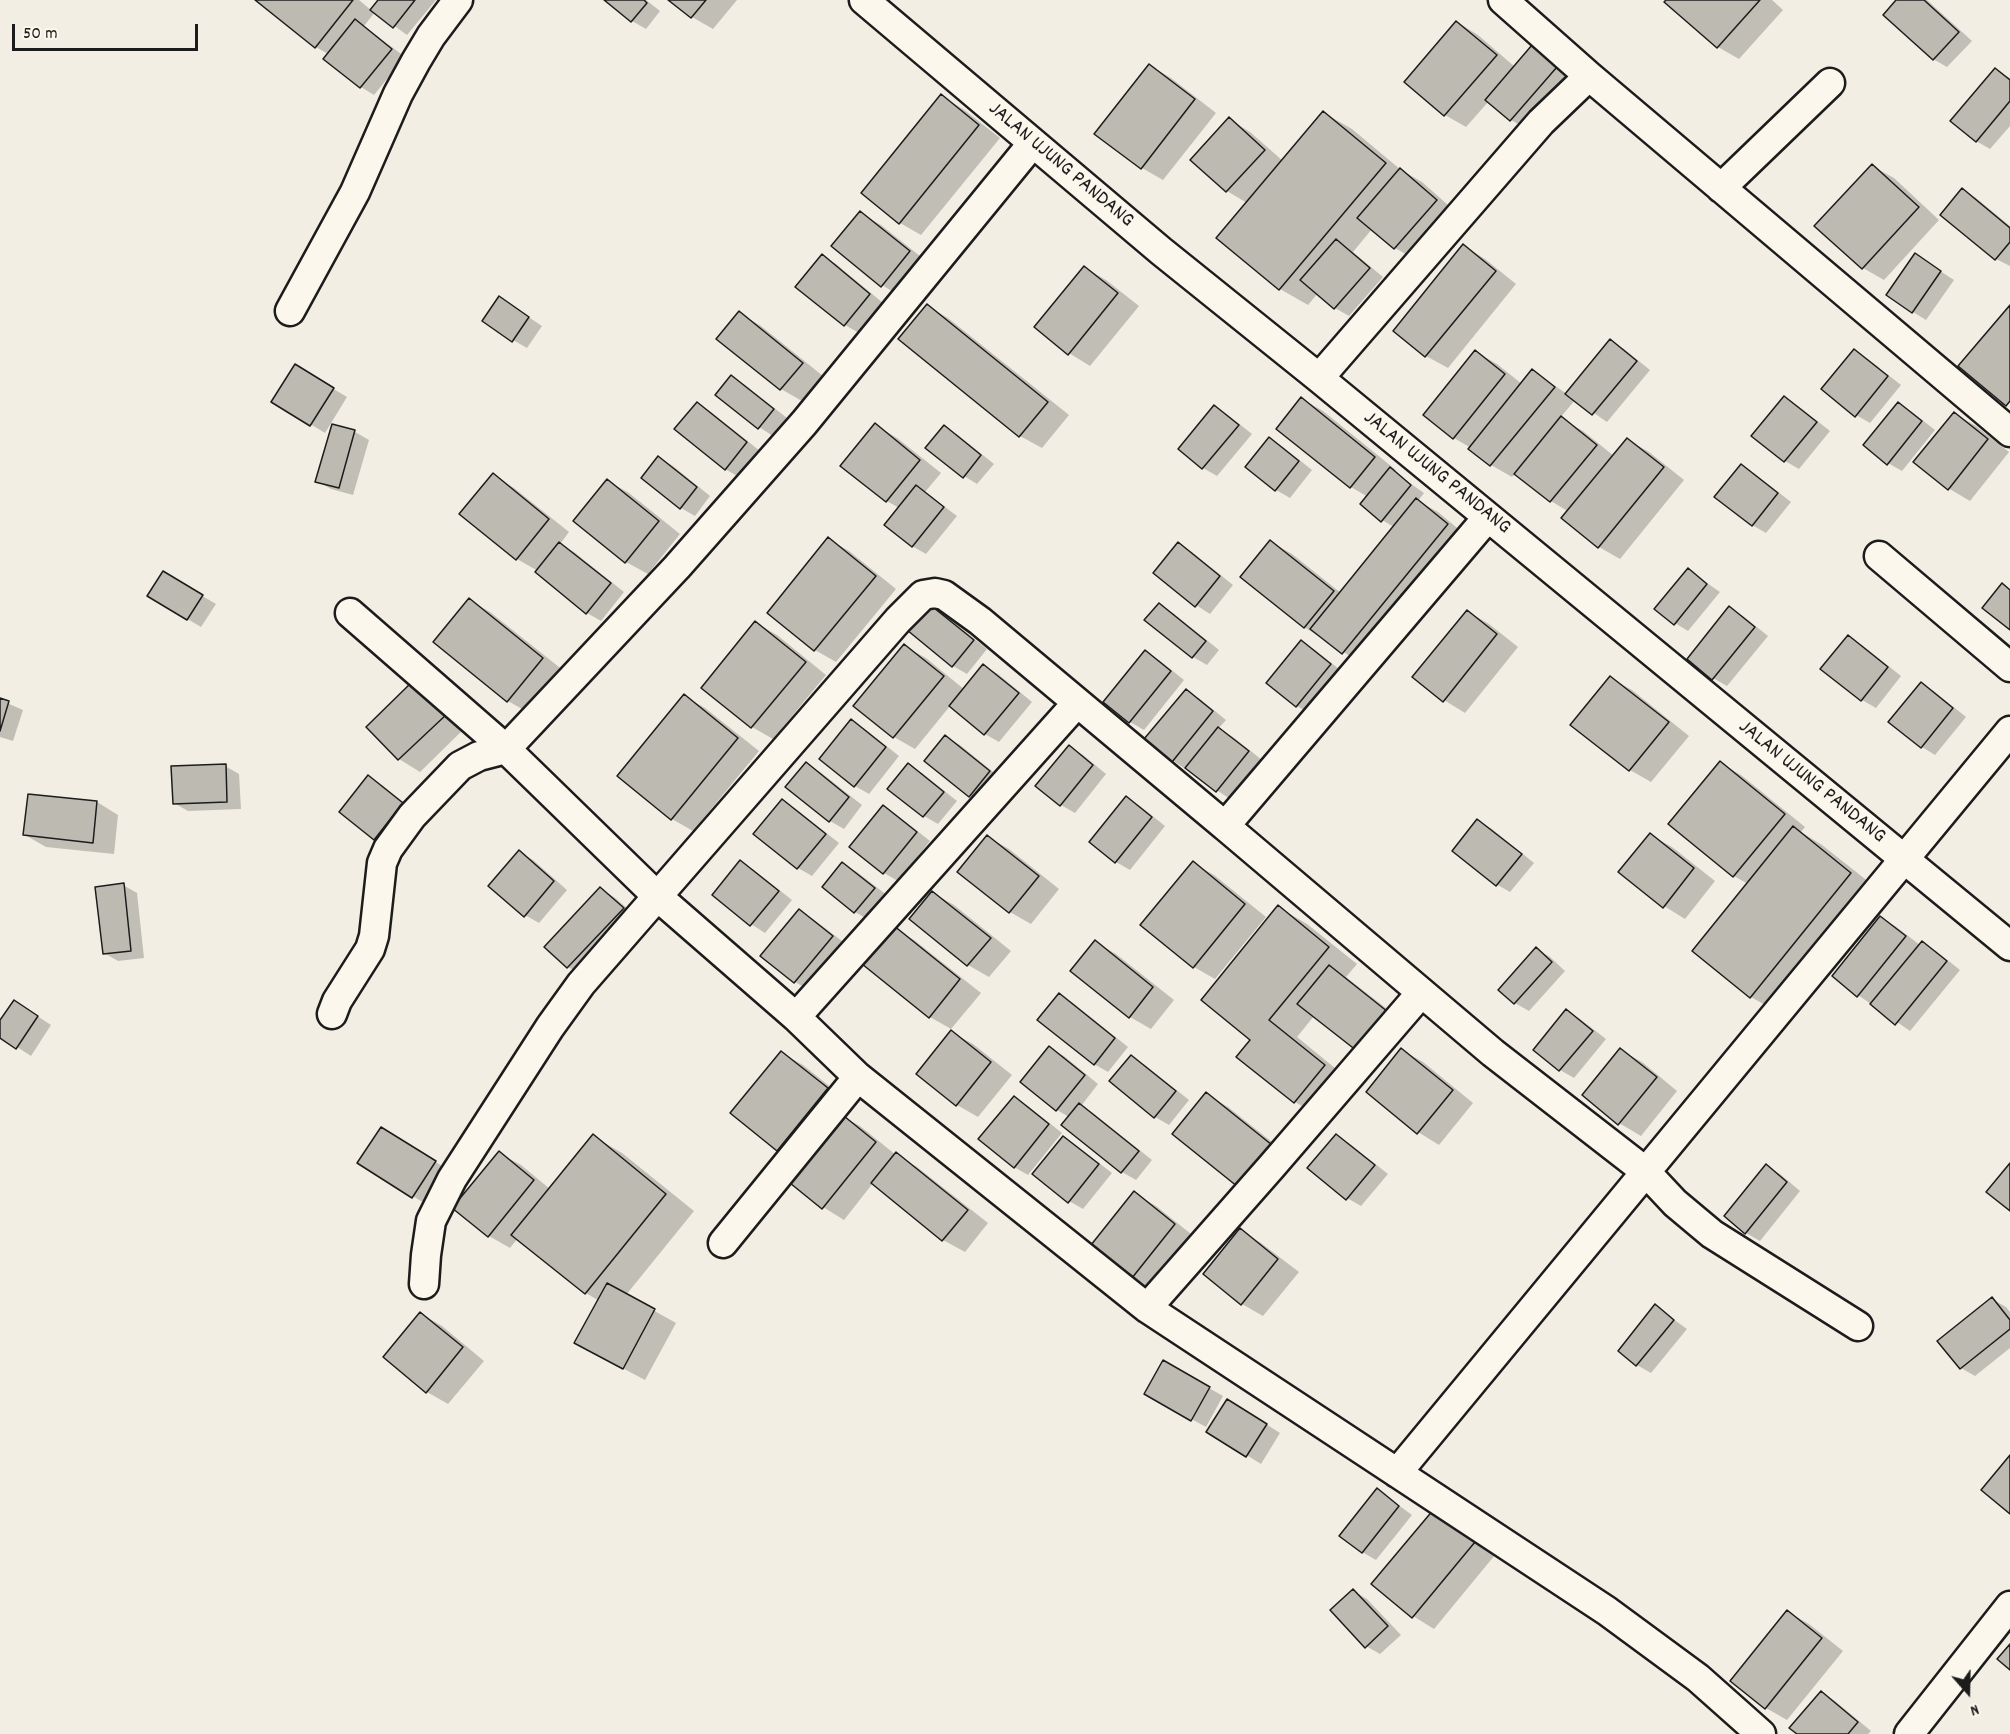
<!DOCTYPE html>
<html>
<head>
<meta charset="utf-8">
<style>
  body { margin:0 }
  #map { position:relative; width:2010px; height:1734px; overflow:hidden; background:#f2eee4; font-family:Dekko,sans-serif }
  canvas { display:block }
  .north { position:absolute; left:1938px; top:1662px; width:60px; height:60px; -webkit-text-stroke:4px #fbf7ec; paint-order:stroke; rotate:160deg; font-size:16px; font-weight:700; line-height:24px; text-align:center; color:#1c1c1c }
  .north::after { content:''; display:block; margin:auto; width:21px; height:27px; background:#1c1c1c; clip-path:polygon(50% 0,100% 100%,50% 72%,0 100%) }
  .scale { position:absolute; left:12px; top:24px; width:186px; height:27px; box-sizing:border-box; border:3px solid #1c1c1c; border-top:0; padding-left:8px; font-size:18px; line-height:21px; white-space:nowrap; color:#1c1c1c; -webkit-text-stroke:4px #fbf7ec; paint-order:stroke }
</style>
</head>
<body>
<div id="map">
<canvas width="2010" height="1734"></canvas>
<div class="north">N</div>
<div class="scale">50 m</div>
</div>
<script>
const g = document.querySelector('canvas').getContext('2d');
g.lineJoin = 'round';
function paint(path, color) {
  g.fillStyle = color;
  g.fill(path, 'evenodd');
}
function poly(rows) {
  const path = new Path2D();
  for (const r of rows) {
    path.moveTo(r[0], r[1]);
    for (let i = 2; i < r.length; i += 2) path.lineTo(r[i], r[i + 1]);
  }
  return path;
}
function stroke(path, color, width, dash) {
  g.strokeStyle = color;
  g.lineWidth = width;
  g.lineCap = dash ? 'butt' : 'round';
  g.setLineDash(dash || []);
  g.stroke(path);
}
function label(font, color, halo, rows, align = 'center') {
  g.font = font + ' Dekko,sans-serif';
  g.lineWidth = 4.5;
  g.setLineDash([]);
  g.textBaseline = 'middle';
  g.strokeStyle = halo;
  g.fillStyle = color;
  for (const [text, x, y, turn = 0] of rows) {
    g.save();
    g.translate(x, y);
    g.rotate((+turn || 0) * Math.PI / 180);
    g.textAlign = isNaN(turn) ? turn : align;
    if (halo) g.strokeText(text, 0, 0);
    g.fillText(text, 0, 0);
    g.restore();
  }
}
paint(poly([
  [258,0,359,0,371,10,379,0,436,0,407,35,375,12,364,26,405,57,374,95,361,87,328,54,316,47],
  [606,0,646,0,660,11,646,29,632,21],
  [670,0,737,0,713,29,692,17],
  [1668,0,1772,0,1783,10,1739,59,1718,47],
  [1898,0,1927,0,1972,41,1947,67,1933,59],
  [1457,22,1478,35,1515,67,1532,47,1546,55,1570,76,1525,128,1511,120,1489,101,1466,127,1445,115,1406,82],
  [1149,65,1171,78,1216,113,1163,180,1142,168,1096,133],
  [1995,70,2010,78,2010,126,1990,149,1976,141],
  [941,96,963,109,1000,138,921,235,900,223,863,193],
  [1324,113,1352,129,1401,170,1422,182,1457,213,1416,260,1395,248,1372,229,1353,252,1383,277,1349,316,1335,308,1318,293,1308,305,1280,289,1247,203,1227,191,1229,119,1250,132,1283,161],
  [1872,166,1894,178,1939,220,1884,280,1863,268],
  [1962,190,1976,198,2010,226,2010,266,1996,259],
  [860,213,881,225,930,264,903,298,882,285],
  [1464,246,1485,259,1516,284,1448,368,1426,356,1395,331],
  [1915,255,1954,280,1926,320,1913,312],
  [822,256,836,264,883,303,859,333,845,325,797,287],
  [1085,268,1106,280,1139,306,1090,366,1069,353],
  [500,298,542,326,527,348,513,340],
  [927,306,948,318,1069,415,1042,448,1020,436,900,339],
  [739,313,761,326,823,376,802,401,781,389],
  [1610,341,1624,349,1650,370,1607,422,1575,400,1560,418,1583,431,1614,456,1628,440,1649,452,1684,480,1620,559,1599,547,1564,518,1569,512,1551,501,1516,473,1512,477,1491,465,1471,448,1454,438,1476,352,1497,364,1522,384,1533,371,1567,394],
  [1854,351,1868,359,1901,385,1870,423,1856,415],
  [295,366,347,397,325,433,273,401],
  [732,377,745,385,787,418,773,436,759,427],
  [1784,398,1798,406,1830,431,1799,469,1785,461,1753,435],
  [1302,399,1323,411,1396,470,1394,472,1424,493,1418,501,1438,512,1468,537,1364,665,1304,627,1271,542,1292,554,1341,593,1394,527,1382,520,1368,497,1351,487],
  [697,404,711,412,760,451,739,477,725,469],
  [1898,404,1912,412,1935,430,1902,471,1888,463],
  [1214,407,1228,415,1252,434,1217,476,1203,468,1180,449],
  [1955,414,1976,426,2009,452,1970,501,1948,488],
  [875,425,897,438,941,473,925,492,957,516,926,554,912,546,899,508,887,501],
  [333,426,355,432,369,440,353,495,331,489,317,481],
  [944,427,958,435,994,464,977,484,964,476],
  [1269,439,1283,447,1312,470,1290,498,1276,490],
  [659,458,673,466,710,496,695,516,681,508],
  [1741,466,1755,474,1791,502,1766,533,1752,525],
  [493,475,514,488,569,532,560,544,574,552,624,592,601,621,587,613,538,571,517,559],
  [608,481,629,493,680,534,648,574,626,562,575,521],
  [828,539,849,551,896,589,836,662,815,650],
  [1178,544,1192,552,1233,585,1210,614,1196,605,1155,572],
  [1688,570,1720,592,1688,631,1675,623],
  [177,581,216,604,201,627,149,596],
  [469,600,490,612,564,671,529,713,508,701,435,642],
  [1159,605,1173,613,1219,650,1207,665,1193,657],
  [929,606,943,614,987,649,967,674,953,666],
  [1730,608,1743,616,1768,636,1727,686,1713,678],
  [1467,611,1489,624,1518,647,1465,713,1444,700],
  [756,623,777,635,826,675,773,739,752,727,703,688],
  [1848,637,1862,645,1901,676,1876,708,1862,700],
  [1301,642,1315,650,1344,673,1311,714,1297,706,1268,683],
  [904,646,926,658,965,690,984,666,998,674,1032,702,999,742,985,734,950,706,915,749,894,737],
  [1145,652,1159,660,1184,680,1144,730,1130,722,1105,702],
  [1610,678,1632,690,1689,736,1651,782,1630,770,1572,724],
  [415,682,467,726,420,772,399,759,368,727],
  [1921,683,1935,692,1966,717,1935,755,1922,747],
  [1186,691,1200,699,1226,720,1218,729,1233,737,1262,760,1230,799,1172,760],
  [684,696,705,708,759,751,693,831,672,819],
  [0,700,23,710,13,741,0,737],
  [851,721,865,729,899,756,869,794,855,786],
  [946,737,960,745,1003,780,984,804,970,796],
  [1069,747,1083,755,1106,774,1075,813,1061,805,1037,786],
  [1720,763,1741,775,1805,827,1801,832,1822,845,1879,890,1779,1013,1751,997,1748,884,1734,876,1670,824],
  [806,764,820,772,862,805,844,829,830,821],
  [908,765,922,773,957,801,938,824,924,816,889,789],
  [225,766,239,774,241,809,188,811,174,803],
  [368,777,382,785,416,812,388,846,375,838],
  [29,795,97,802,118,815,114,854,46,847,25,835],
  [1126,798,1140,806,1165,826,1130,870,1116,862],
  [782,801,796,809,839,843,812,876,798,868,755,834],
  [884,807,897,815,930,841,898,881,884,873,851,846],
  [1478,821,1492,829,1534,863,1510,892,1496,884],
  [1650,835,1672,847,1715,881,1685,919,1664,906],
  [988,837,1009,849,1059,889,1031,924,1010,912],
  [519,852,533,860,567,890,539,923,525,915],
  [740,862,754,870,792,900,765,933,751,924,714,894],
  [1193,863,1214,875,1266,917,1215,979,1194,967],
  [843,864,857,872,888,896,869,920,855,912,824,887],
  [123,885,137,893,144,958,118,961,104,953],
  [600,889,614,897,637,917,582,975,568,967,546,947],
  [933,893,954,905,1011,951,989,977,968,965,911,919],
  [1278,907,1307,924,1357,964,1346,977,1409,1026,1314,1016,1297,1037,1352,1082,1323,1118,1295,1102,1252,1040],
  [799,911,813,919,846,944,809,990,795,982],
  [1881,918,1895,926,1920,945,1922,943,1936,951,1960,970,1910,1031,1858,995],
  [893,927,914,940,981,993,951,1029,930,1017],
  [1095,942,1116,954,1174,1000,1151,1029,1130,1017],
  [1536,949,1550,957,1565,971,1529,1011,1515,1003,1500,989],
  [1059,995,1073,1003,1128,1047,1108,1072,1094,1064],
  [28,1010,51,1025,31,1056,0,1036,0,1022],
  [1566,1011,1580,1019,1606,1039,1574,1078,1560,1070,1535,1050],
  [951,1032,973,1044,1012,1075,978,1117,957,1105],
  [1050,1048,1064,1056,1098,1084,1081,1106,1093,1113,1152,1160,1136,1180,1122,1172,1063,1124,1069,1117,1057,1110],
  [1402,1050,1423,1062,1473,1103,1439,1145,1418,1132],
  [1620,1050,1642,1062,1677,1091,1641,1136,1619,1123],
  [781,1053,803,1065,848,1101,838,1114,860,1126,896,1155,917,1167,988,1223,965,1252,943,1240,873,1183,844,1220,823,1207,799,1162,778,1149],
  [1131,1057,1145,1065,1189,1100,1169,1125,1155,1117],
  [1206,1094,1228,1107,1292,1158,1174,1134],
  [1014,1098,1028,1106,1062,1133,1028,1175,1014,1167],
  [593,1136,622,1153,694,1211,626,1295,676,1323,645,1380,598,1355,599,1301,586,1293,518,1238,510,1248,489,1236,499,1153,521,1165,550,1189],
  [1336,1136,1350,1144,1388,1174,1361,1206,1347,1198],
  [1064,1138,1077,1146,1112,1173,1083,1209,1069,1201],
  [403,1141,456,1175,434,1209,359,1163],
  [1766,1166,1780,1174,1800,1191,1760,1241,1746,1233],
  [1134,1193,1156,1206,1196,1238,1146,1299,1125,1286],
  [1240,1230,1261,1243,1299,1272,1263,1316,1242,1304],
  [1992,1299,2006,1307,2010,1312,2010,1348,1975,1376,1961,1368],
  [1655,1306,1687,1329,1651,1373,1637,1365,1620,1351],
  [421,1314,442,1326,484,1361,448,1404,427,1392],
  [1163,1362,1223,1396,1206,1427,1146,1394],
  [1242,1409,1280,1433,1261,1464,1208,1431],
  [1378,1490,1412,1515,1376,1560,1362,1552],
  [1456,1523,1495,1555,1434,1629,1413,1616],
  [1353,1591,1367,1599,1401,1635,1380,1654,1366,1646],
  [1788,1612,1809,1624,1843,1651,1787,1720,1766,1708],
  [1821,1693,1835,1701,1871,1731,1868,1734,1799,1734]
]), '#0003');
const building = poly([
  [255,0,353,0,315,48,255,0],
  [378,0,415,0,393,28,370,10,378,0],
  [604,0,644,0,647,3,631,22,604,0],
  [668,0,706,0,691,18,668,0],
  [1666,0,1760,0,1717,48,1664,2,1666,0],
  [1896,0,1924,0,1959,32,1933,60,1883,15,1896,0],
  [355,19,392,49,360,88,323,59,355,19],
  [1456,21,1497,55,1444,116,1404,82,1456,21],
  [1532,45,1557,67,1510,121,1485,100,1532,45],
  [1149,64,1195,99,1141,169,1094,134,1149,64],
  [1995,68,2010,80,2010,101,1976,142,1950,121,1995,68],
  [941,94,979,125,899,224,861,193,941,94],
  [1323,111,1386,163,1279,290,1216,238,1323,111],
  [1229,117,1265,150,1226,192,1190,160,1229,117],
  [1872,164,1919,207,1862,269,1814,226,1872,164],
  [1400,168,1437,200,1394,249,1357,218,1400,168],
  [1962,188,2010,228,2010,242,1995,260,1940,215,1962,188],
  [860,211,910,251,881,287,831,246,860,211],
  [1336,239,1370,268,1334,309,1300,280,1336,239],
  [1463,244,1496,271,1425,357,1393,331,1463,244],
  [1915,253,1941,271,1912,313,1886,295,1915,253],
  [822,254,870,294,844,326,795,287,822,254],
  [1084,266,1118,293,1068,355,1034,327,1084,266],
  [499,296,529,317,512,342,482,321,499,296],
  [927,304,1048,402,1019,437,898,339,927,304],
  [2010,305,2010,401,2006,406,1958,366,2010,305],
  [739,311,803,363,780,390,716,339,739,311],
  [1610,339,1637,361,1592,415,1565,394,1610,339],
  [1854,349,1888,376,1855,417,1821,389,1854,349],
  [1475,350,1505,374,1453,439,1423,415,1475,350],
  [295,364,334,388,310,426,271,402,295,364],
  [1532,369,1555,387,1490,466,1468,449,1532,369],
  [731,375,774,409,758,429,715,395,731,375],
  [1784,396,1817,422,1784,462,1751,436,1784,396],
  [1301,397,1375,457,1350,488,1276,429,1301,397],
  [697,402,747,442,725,470,674,429,697,402],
  [1898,402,1922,421,1887,465,1863,445,1898,402],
  [1214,405,1239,425,1202,469,1178,449,1214,405],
  [1954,412,1988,439,1948,490,1913,462,1954,412],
  [1561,416,1597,445,1550,502,1514,474,1561,416],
  [875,423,920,460,886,502,840,466,875,423],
  [332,424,355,430,339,488,315,482,332,424],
  [944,425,981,455,963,478,925,448,944,425],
  [1269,437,1299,461,1275,491,1245,467,1269,437],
  [1627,438,1664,467,1598,548,1561,518,1627,438],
  [658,456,697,487,680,509,641,478,658,456],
  [1741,464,1778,493,1752,526,1714,497,1741,464],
  [1390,467,1411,485,1381,522,1360,504,1390,467],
  [493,473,549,519,516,560,459,514,493,473],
  [607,479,659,521,625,563,573,521,607,479],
  [916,485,944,507,912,547,884,525,916,485],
  [1416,498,1448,524,1342,654,1310,629,1416,498],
  [828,537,876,576,814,651,767,613,828,537],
  [1270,540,1334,591,1304,628,1240,577,1270,540],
  [559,542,611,583,586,614,535,572,559,542],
  [1178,542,1220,576,1195,607,1153,573,1178,542],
  [1688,568,1707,584,1674,625,1654,609,1688,568],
  [163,571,203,595,187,620,147,596,163,571],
  [2002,583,2010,590,2010,630,1982,608,2002,583],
  [469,598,543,658,507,702,433,642,469,598],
  [1159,603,1206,641,1192,658,1144,620,1159,603],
  [929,604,974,640,952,667,907,630,929,604],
  [1729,606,1755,627,1712,680,1687,659,1729,606],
  [1467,610,1497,634,1443,702,1412,677,1467,610],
  [755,621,806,662,751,728,701,688,755,621],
  [1848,635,1888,667,1861,701,1820,669,1848,635],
  [1301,640,1331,664,1296,707,1266,683,1301,640],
  [904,644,944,676,893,738,853,706,904,644],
  [1145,650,1171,671,1129,723,1103,702,1145,650],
  [983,664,1019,693,984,735,949,706,983,664],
  [1610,676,1669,722,1629,771,1570,725,1610,676],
  [414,680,447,714,398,760,366,727,414,680],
  [1921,682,1953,708,1921,748,1888,722,1921,682],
  [1186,689,1213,711,1172,762,1144,739,1186,689],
  [684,694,738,738,671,820,617,776,684,694],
  [0,698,9,701,0,731,0,698],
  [851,719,886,747,854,787,819,759,851,719],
  [1218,727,1249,751,1216,792,1185,768,1218,727],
  [945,735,990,771,969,797,924,761,945,735],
  [1069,745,1093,765,1060,806,1035,786,1069,745],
  [1720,761,1785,814,1733,877,1668,824,1720,761],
  [806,762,849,797,829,822,785,787,806,762],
  [908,763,944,792,923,817,887,789,908,763],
  [226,764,227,802,173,804,171,766,226,764],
  [368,775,403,803,374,840,339,812,368,775],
  [28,794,97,801,93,843,23,835,28,794],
  [1126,796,1152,817,1115,863,1089,842,1126,796],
  [782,799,826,834,797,869,753,834,782,799],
  [883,805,917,832,883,874,849,847,883,805],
  [1477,819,1522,854,1496,886,1452,851,1477,819],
  [1793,826,1851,873,1750,998,1692,951,1793,826],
  [1650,833,1694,868,1663,908,1618,872,1650,833],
  [987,835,1039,876,1009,913,957,872,987,835],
  [519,850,554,881,524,917,488,886,519,850],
  [740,860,779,891,750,926,712,895,740,860],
  [1193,861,1245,904,1193,968,1140,925,1193,861],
  [842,862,875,888,854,913,822,887,842,862],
  [124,883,131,951,103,954,95,887,124,883],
  [600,887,624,908,567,968,544,947,600,887],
  [932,891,991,938,967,966,909,919,932,891],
  [1278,905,1329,947,1269,1020,1325,1065,1294,1103,1236,1057,1250,1040,1201,1000,1278,905],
  [799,909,833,936,794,983,760,956,799,909],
  [1880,916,1906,936,1857,997,1832,976,1880,916],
  [893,925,960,979,929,1018,862,964,893,925],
  [1095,940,1153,987,1129,1018,1070,971,1095,940],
  [1922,941,1947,961,1895,1025,1870,1004,1922,941],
  [1536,947,1552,962,1514,1004,1498,990,1536,947],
  [1329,965,1388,1012,1357,1051,1297,1004,1329,965],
  [1059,993,1115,1038,1094,1065,1037,1020,1059,993],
  [14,1000,38,1016,16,1049,0,1038,0,1020,14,1000],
  [1566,1009,1593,1031,1559,1071,1533,1050,1566,1009],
  [951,1030,991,1062,956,1106,916,1074,951,1030],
  [1049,1046,1085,1075,1056,1111,1020,1082,1049,1046],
  [1401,1048,1453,1090,1417,1134,1366,1092,1401,1048],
  [1620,1048,1657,1077,1618,1125,1582,1095,1620,1048],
  [781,1051,828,1088,777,1151,730,1113,781,1051],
  [1131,1055,1176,1091,1154,1118,1109,1081,1131,1055],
  [1206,1092,1272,1145,1238,1187,1172,1134,1206,1092],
  [1014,1096,1049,1124,1014,1168,978,1139,1014,1096],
  [1079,1103,1139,1151,1121,1173,1061,1125,1079,1103],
  [839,1112,876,1142,822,1209,785,1179,839,1112],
  [381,1127,436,1161,412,1198,357,1163,381,1127],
  [593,1134,666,1194,585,1294,511,1235,593,1134],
  [1336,1134,1375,1165,1346,1200,1307,1168,1336,1134],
  [1063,1136,1099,1164,1068,1203,1032,1174,1063,1136],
  [499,1151,534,1180,488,1237,452,1208,499,1151],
  [896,1152,968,1210,942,1241,871,1183,896,1152],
  [2010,1163,2010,1211,1986,1192,2010,1163],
  [1766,1164,1787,1182,1745,1234,1724,1216,1766,1164],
  [1134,1191,1175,1224,1124,1288,1083,1255,1134,1191],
  [1240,1228,1278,1259,1241,1305,1203,1274,1240,1228],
  [607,1283,655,1309,623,1369,574,1343,607,1283],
  [1992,1297,2010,1320,2010,1329,1960,1369,1937,1341,1992,1297],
  [1655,1304,1674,1320,1636,1366,1618,1351,1655,1304],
  [420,1312,463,1347,426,1393,383,1357,420,1312],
  [1163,1360,1210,1387,1191,1421,1144,1394,1163,1360],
  [1227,1399,1267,1424,1246,1457,1206,1432,1227,1399],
  [2010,1455,2010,1514,1981,1490,2010,1455],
  [1377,1488,1399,1506,1362,1553,1339,1536,1377,1488],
  [1434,1509,1475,1542,1412,1618,1371,1584,1434,1509],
  [1353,1589,1388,1626,1365,1648,1330,1610,1353,1589],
  [1787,1610,1822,1638,1765,1709,1730,1681,1787,1610],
  [2010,1644,2010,1670,1997,1659,2010,1644],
  [1821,1691,1858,1722,1848,1734,1797,1734,1789,1728,1821,1691]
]);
paint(building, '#bdbab1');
stroke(building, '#1c1c1c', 1.5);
const street = poly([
  [864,0,1161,251,1319,378,2010,946],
  [1503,0,1589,76,2010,432],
  [1721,188,1830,83],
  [290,311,355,192,398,94,416,61,431,36,458,0],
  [1319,378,1541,122,1589,76],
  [1879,556,2010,667],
  [350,613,506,749,657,896,796,1017,858,1077,1147,1308,1607,1611,1698,1678,1761,1734],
  [1225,826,1493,1053,1645,1171,1675,1203,1712,1234,1858,1326],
  [332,1014,337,1001,370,949,374,936,382,863,388,849,412,816,460,766,479,756,506,749,677,567,804,423,1032,144],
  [796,1017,1077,703],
  [723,1243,858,1077],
  [424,1284,426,1255,431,1221,452,1179,550,1027,581,984,898,620,923,595,935,593,944,595,980,621,1225,826,1488,517],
  [1147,1308,1272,1166,1421,993],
  [1397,1473,2010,731],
  [1909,1734,2010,1606]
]);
stroke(street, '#1c1c1c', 33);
stroke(street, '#fbf7ec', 28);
label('21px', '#1c1c1c', '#fbf7ec', [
  ["JALAN UJUNG PANDANG",1060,166,40],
  ["JALAN UJUNG PANDANG",1436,474,39],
  ["JALAN UJUNG PANDANG",1811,783,39]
]);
</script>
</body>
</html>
